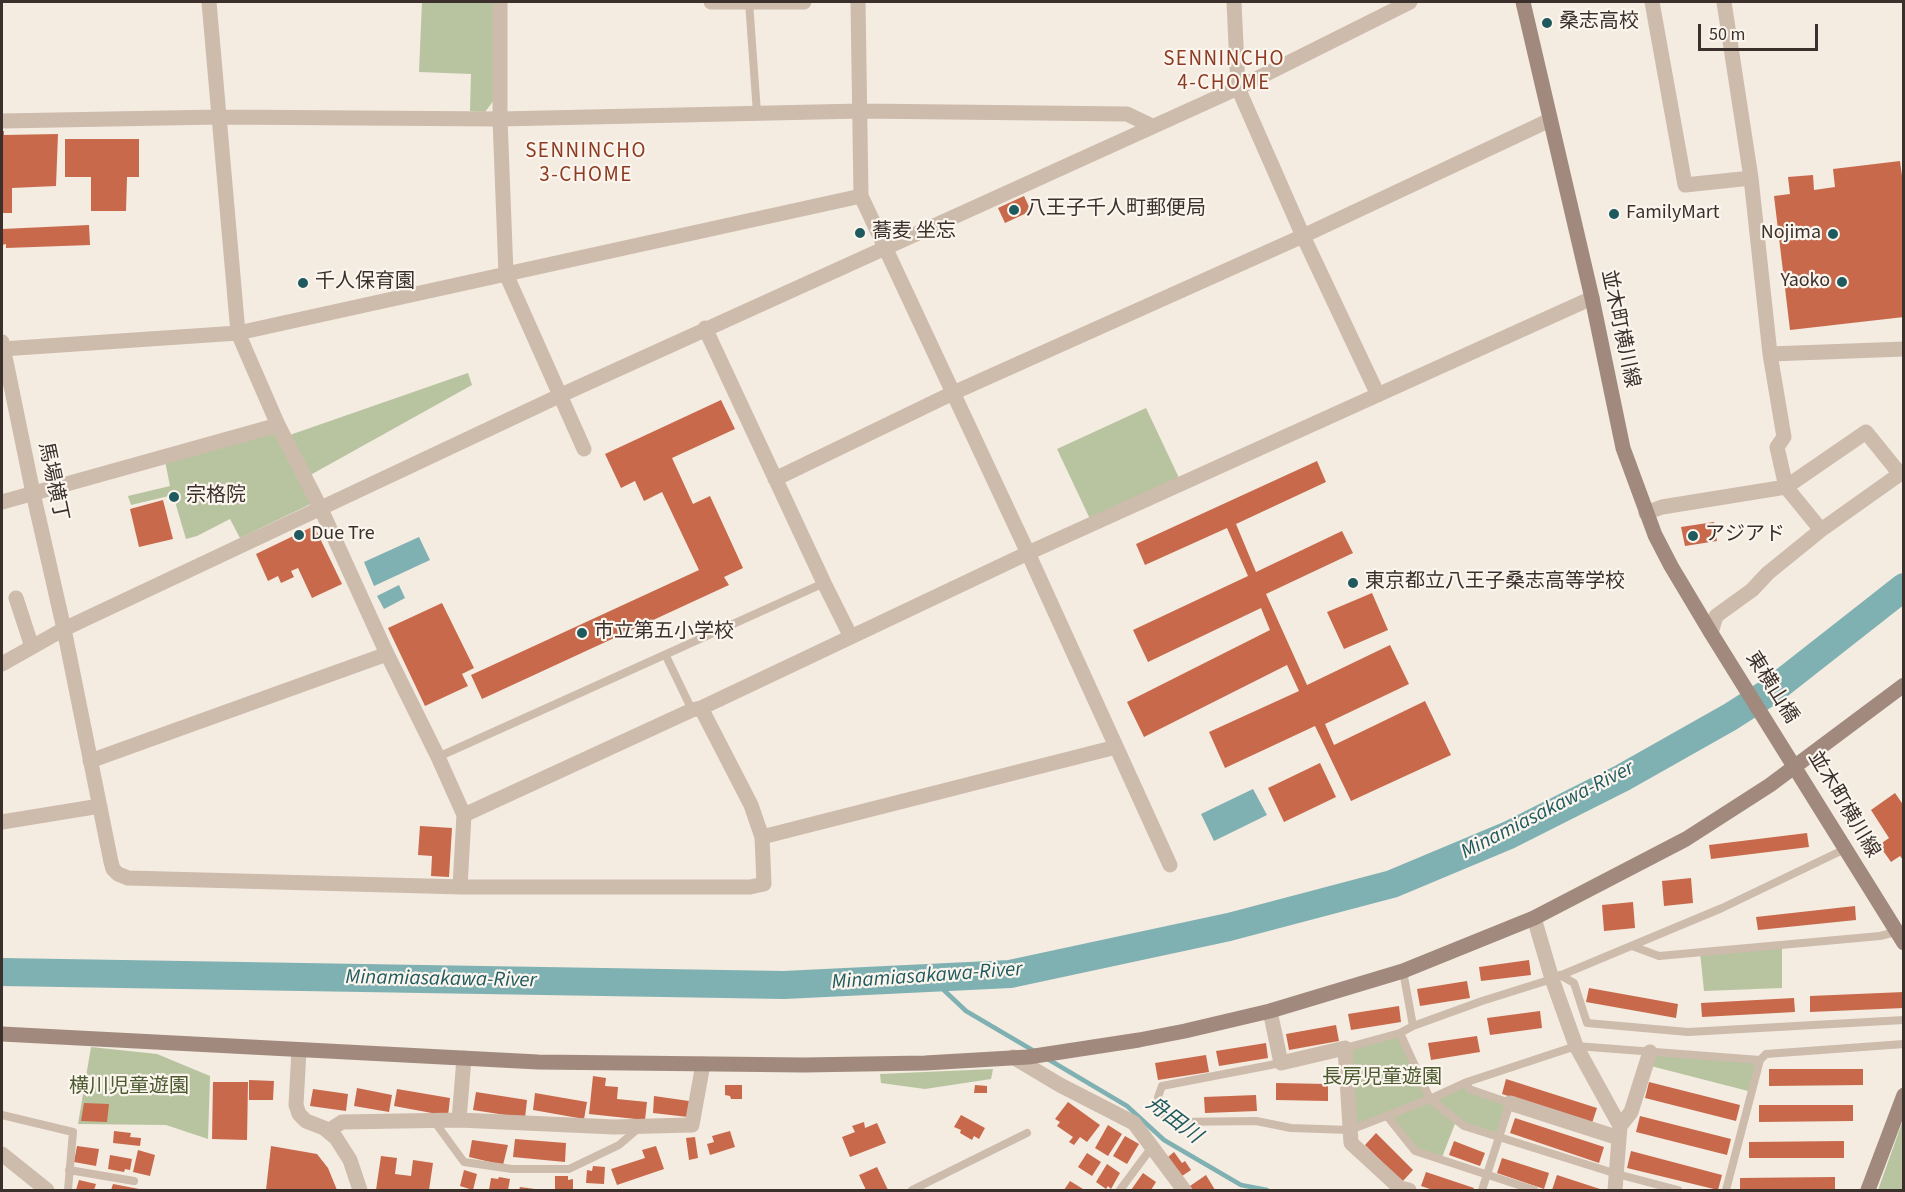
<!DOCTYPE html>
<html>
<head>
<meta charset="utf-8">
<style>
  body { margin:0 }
  #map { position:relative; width:1905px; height:1192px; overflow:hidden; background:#f4ebe1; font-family:"Source Sans 3",sans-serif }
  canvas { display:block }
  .frame { position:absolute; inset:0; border:3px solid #3b302b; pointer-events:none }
  .scale { position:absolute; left:1698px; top:24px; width:120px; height:27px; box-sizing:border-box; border:3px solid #3b302b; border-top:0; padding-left:8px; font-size:18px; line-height:21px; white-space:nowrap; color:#3b302b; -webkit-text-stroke:4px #fbf5ee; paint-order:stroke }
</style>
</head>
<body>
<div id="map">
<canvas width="1905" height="1192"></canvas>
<div class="frame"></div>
<div class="scale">50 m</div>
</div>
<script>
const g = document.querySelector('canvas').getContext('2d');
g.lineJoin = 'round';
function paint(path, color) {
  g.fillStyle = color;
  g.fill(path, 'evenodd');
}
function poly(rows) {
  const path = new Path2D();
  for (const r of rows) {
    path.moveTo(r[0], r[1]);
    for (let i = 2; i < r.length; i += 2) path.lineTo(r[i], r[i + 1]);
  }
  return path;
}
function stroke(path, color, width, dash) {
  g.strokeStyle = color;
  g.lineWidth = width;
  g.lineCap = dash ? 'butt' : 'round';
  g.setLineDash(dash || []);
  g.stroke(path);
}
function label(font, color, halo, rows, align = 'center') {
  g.font = font + ' "Source Sans 3","Noto Sans JP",sans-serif';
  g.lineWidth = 4.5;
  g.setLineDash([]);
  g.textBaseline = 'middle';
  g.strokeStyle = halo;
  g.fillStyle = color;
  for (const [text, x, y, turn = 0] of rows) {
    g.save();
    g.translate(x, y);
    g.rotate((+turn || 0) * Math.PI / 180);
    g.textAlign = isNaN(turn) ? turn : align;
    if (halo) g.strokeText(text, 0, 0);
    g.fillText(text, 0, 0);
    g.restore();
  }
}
paint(poly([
  [422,2,494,2,494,100,485,112,470,111,471,74,419,72],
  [468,373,472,385,305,478,317,501,240,538,230,519,197,536,186,539,173,495,131,505,128,496,170,486,164,456,278,425,284,437],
  [1146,408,1180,480,1091,521,1057,449],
  [1782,945,1782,988,1704,991,1700,952],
  [1400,1033,1430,1099,1467,1082,1469,1089,1510,1103,1498,1138,1456,1121,1441,1160,1413,1149,1387,1116,1350,1130,1345,1048],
  [91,1047,157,1054,210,1076,208,1139,166,1125,78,1124],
  [1650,1052,1760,1060,1752,1092,1647,1065],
  [993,1069,991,1079,925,1089,881,1083,880,1074],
  [1903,1120,1903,1190,1878,1190]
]), '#b8c4a0');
paint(poly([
  [419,537,430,560,374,586,364,562],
  [399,585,405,598,384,609,377,596],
  [1253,789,1267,815,1214,841,1201,814]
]), '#7fb0b2');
stroke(poly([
  [931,978,966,1011,1034,1051],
  [1046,1058,1127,1106,1164,1140,1241,1185,1267,1190]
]), '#7fb0b2', 4.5);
stroke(poly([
  [2,972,784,985,1010,974,1229,927,1392,884,1509,835,1622,778,1730,717,1774,689,1904,587]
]), '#7fb0b2', 28);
paint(poly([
  [2,131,4,131,4,135,58,134,56,186,12,188,12,213,2,213],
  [65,139,139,139,139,177,127,177,126,211,91,211,91,177,65,177],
  [1900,161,1902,176,1904,176,1904,317,1790,330,1774,196,1790,194,1788,177,1813,175,1814,190,1835,187,1833,169],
  [1024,196,1031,211,1005,223,998,208],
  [89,225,90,245,6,248,6,244,2,245,2,229],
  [721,400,735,429,672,458,693,504,710,496,743,568,724,577,729,585,482,699,471,675,699,570,662,492,644,501,635,481,621,488,605,454],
  [1317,461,1326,482,1236,524,1256,572,1342,531,1353,553,1266,594,1307,685,1390,645,1409,684,1325,724,1334,745,1425,701,1451,755,1351,801,1315,726,1225,768,1209,732,1299,691,1287,665,1144,737,1127,702,1270,630,1261,608,1148,662,1133,630,1248,576,1227,528,1145,565,1136,544],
  [163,500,173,539,139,547,130,509],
  [1714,522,1717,541,1685,546,1681,527],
  [314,526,342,584,312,598,298,568,291,571,294,577,281,583,278,576,268,581,256,554],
  [1372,593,1388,630,1344,649,1327,612],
  [442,603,474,668,462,674,468,686,425,706,388,628],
  [1320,763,1336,797,1284,822,1268,788],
  [1895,793,1904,806,1904,861,1900,856,1891,862,1879,845,1889,838,1871,810],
  [420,826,452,828,449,877,431,876,432,856,418,855],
  [1807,833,1809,847,1711,859,1709,845],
  [1691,878,1693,903,1664,906,1662,881],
  [1633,902,1635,928,1604,931,1602,905],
  [1855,906,1856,920,1758,930,1756,917],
  [1529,960,1531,975,1481,981,1479,967],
  [1467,981,1470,998,1420,1006,1417,989],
  [1589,988,1678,1004,1676,1018,1586,1002],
  [1904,992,1904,1008,1810,1012,1810,996],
  [1794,998,1795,1012,1702,1017,1701,1003],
  [1399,1006,1401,1022,1351,1030,1348,1014],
  [1540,1011,1542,1028,1490,1035,1487,1018],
  [1336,1025,1339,1041,1289,1050,1286,1034],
  [1477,1036,1480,1052,1431,1060,1428,1043],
  [1266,1043,1268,1058,1219,1066,1216,1051],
  [1206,1055,1209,1072,1158,1080,1155,1063],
  [1769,1069,1863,1069,1863,1085,1769,1086],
  [593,1076,606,1078,605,1086,618,1087,617,1099,647,1102,645,1120,589,1114],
  [1506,1079,1597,1108,1592,1123,1502,1094],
  [249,1080,274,1081,273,1100,249,1100],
  [213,1082,248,1082,247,1140,212,1139],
  [1649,1082,1740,1105,1736,1121,1645,1098],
  [1276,1083,1328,1084,1328,1101,1276,1100],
  [725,1085,742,1085,742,1099,731,1099,730,1096,725,1095],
  [975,1085,987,1086,987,1093,974,1093],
  [357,1088,392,1095,389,1112,354,1106],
  [313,1089,348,1094,346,1111,310,1106],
  [397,1089,450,1098,448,1116,394,1106],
  [476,1092,527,1100,525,1118,473,1110],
  [535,1093,587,1102,584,1119,533,1110],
  [1256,1095,1257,1111,1205,1113,1204,1097],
  [654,1096,689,1101,688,1117,653,1113],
  [1068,1102,1100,1125,1087,1142,1080,1137,1074,1145,1069,1142,1073,1137,1057,1126,1060,1122,1055,1119],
  [84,1103,109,1104,107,1122,81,1121],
  [1759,1105,1853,1105,1853,1121,1759,1122],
  [961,1115,985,1128,979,1139,974,1136,972,1140,960,1133,961,1130,954,1127],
  [1640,1116,1731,1139,1727,1155,1636,1132],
  [1515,1118,1604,1147,1599,1163,1510,1133],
  [864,1122,865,1128,877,1123,886,1143,850,1157,842,1137,855,1132,852,1126],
  [1108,1125,1122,1134,1108,1156,1095,1148],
  [114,1131,131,1133,130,1137,141,1138,140,1146,113,1143],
  [730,1131,735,1147,710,1155,707,1144,714,1142,712,1136],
  [1376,1133,1413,1170,1402,1182,1365,1145],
  [1125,1136,1139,1144,1127,1164,1113,1156],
  [695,1137,698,1158,689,1160,686,1138],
  [515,1139,566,1143,565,1162,513,1157],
  [472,1140,508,1145,503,1165,469,1157],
  [1454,1141,1485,1153,1480,1166,1449,1155],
  [1844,1141,1844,1158,1749,1158,1749,1142],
  [77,1146,99,1149,96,1166,74,1162],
  [271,1146,317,1154,328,1168,337,1190,289,1189,289,1190,266,1190],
  [656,1146,664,1169,617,1185,611,1169,645,1158,642,1150],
  [138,1150,155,1155,150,1176,133,1172],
  [1631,1151,1722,1175,1718,1190,1627,1168],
  [1174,1152,1182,1163,1185,1161,1191,1170,1182,1176,1168,1157],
  [1087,1153,1101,1162,1092,1176,1078,1167],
  [110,1155,132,1159,130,1170,125,1169,124,1172,108,1169],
  [381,1156,397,1158,395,1174,411,1176,413,1160,433,1163,429,1190,376,1190],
  [1502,1158,1549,1173,1544,1189,1497,1173],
  [1107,1164,1120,1173,1111,1189,1108,1186,1106,1189,1096,1182],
  [593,1166,605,1167,604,1184,586,1183,587,1170,592,1171],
  [877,1167,888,1190,866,1190,859,1175],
  [464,1170,477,1174,473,1190,460,1186],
  [1426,1172,1474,1188,1473,1190,1433,1190,1421,1186],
  [1143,1173,1156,1182,1151,1190,1131,1190],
  [1206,1175,1215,1190,1193,1190,1190,1186],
  [1557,1175,1603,1190,1552,1190],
  [555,1176,568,1176,568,1180,573,1179,573,1190,555,1190],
  [499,1177,510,1179,508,1190,489,1190,491,1178,498,1179],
  [1835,1177,1835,1190,1740,1190,1740,1178],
  [79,1180,96,1184,94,1190,76,1190],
  [1070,1181,1083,1189,1082,1190,1064,1190],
  [113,1184,139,1189,139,1190,111,1190],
  [520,1187,535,1189,535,1190,519,1190]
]), '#c8694b');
stroke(poly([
  [749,2,757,113],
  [666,656,692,710],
  [438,757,824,583],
  [1632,946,1659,956,1880,936,1896,932],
  [1403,971,1413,1026],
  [1560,975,1574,983,1587,1023,1688,1032,1904,1020],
  [1400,1033,1430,1099,1467,1082,1576,1046,1760,1060,1766,1054,1904,1044],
  [1345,1048,1400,1033,1413,1026,1482,1001,1552,979,1722,908,1845,849],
  [1281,1063,1162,1086,1158,1097,1163,1115,1173,1122,1256,1121,1291,1128,1350,1130,1430,1099,1464,1126,1617,1174,1678,1190],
  [1467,1082,1469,1089,1510,1103,1482,1190],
  [2,1115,73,1132,68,1190],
  [1387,1116,1415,1151,1534,1190],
  [434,1121,464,1162,512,1169,569,1169,619,1145,640,1127],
  [69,1170,134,1181],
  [912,1190,1027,1133],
  [1120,1190,1152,1147],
  [1726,1190,1760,1060]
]), '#cdbbac', 8);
stroke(poly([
  [209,2,238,333,278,425,321,509,387,654,438,757,464,815,460,887],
  [500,2,500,119,506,274,584,449],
  [711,2,804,2],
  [858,2,861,196,1028,553,1170,865],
  [1234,2,1238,88,1303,236,1378,395],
  [1652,2,1685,185,1751,178],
  [1724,2,1751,178,1770,354,1904,349],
  [2,121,219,117,500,119,861,111,1127,114,1152,126],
  [705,328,824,583,851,637],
  [2,342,33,493,64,629,111,862,113,869,118,874,128,878,463,887,750,887,764,884,762,837],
  [2,349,238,333,861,196],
  [1770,354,1784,437,1777,447,1786,487,1821,530],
  [775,479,953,393,1303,236,1550,120],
  [2,502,278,425],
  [1646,513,1662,507,1786,487,1866,432,1900,474],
  [16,598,32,647],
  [1711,633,1716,616,1752,590,1768,573,1821,530,1904,471],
  [2,664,64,629,559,396,1238,88,1410,2],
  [701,708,751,805,762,837,1116,747],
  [90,761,387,654],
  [464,815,692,710,701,708,1028,553,1592,298],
  [2,822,100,806],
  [1534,918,1552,979,1576,1046,1620,1126,1615,1190],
  [1270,1011,1281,1063,1345,1048,1351,1143,1400,1188,1409,1190],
  [299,1050,296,1105,299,1114,306,1121,324,1128,336,1138,350,1160,360,1190],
  [1013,1057,1060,1085,1134,1123,1184,1190],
  [1510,1103,1619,1138],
  [459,1120,464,1058],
  [1620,1126,1631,1112,1650,1052],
  [328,1131,342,1122,459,1120,614,1127,692,1125,703,1064],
  [2,1154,47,1190]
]), '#cdbbac', 15);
stroke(poly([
  [1523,2,1592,298,1623,448,1655,535,1671,566,1711,633,1904,943],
  [2,1034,538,1062,804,1065,925,1063,1028,1057,1139,1040,1185,1031,1270,1011,1403,971,1534,918,1686,839,1770,785,1904,685],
  [1868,1190,1904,1095]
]), '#a18a7d', 15);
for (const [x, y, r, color] of [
  [1547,23,6,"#1f5a5e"],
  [1014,210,6,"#1f5a5e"],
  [1614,214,6,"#1f5a5e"],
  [860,233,6,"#1f5a5e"],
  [1833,234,6,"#1f5a5e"],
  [1842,282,6,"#1f5a5e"],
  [303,283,6,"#1f5a5e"],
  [174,497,6,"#1f5a5e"],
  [299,535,6,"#1f5a5e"],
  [1693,536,6,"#1f5a5e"],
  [1353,583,6,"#1f5a5e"],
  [582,633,6,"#1f5a5e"]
]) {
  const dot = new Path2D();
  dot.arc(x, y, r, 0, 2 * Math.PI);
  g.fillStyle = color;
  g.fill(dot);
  stroke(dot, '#fbf5ee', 2);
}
label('20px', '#3b302b', '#fbf5ee', [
  ["桑志高校",1559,23],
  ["八王子千人町郵便局",1026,210],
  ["FamilyMart",1626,214],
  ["蕎麦 坐忘",872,233],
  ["Nojima",1821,234,"right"],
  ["Yaoko",1830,282,"right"],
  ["千人保育園",315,283],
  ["宗格院",186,497],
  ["Due Tre",311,535],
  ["アジアド",1705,536],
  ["東京都立八王子桑志高等学校",1365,583],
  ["市立第五小学校",594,633]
], 'left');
label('20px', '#3b302b', '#fbf5ee', [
  ["並木町横川線",1619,329,78],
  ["馬場横丁",52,482,78],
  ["東横山橋",1771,688,58],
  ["並木町横川線",1843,805,59]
]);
label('20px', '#4a5a2e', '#fbf5ee', [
  ["長房児童遊園",1382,1079],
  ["横川児童遊園",129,1088]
]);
g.letterSpacing = '1.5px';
label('21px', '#8c3b22', '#fbf5ee', [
  ["SENNINCHO",1224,60],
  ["4-CHOME",1224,84],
  ["SENNINCHO",586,152],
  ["3-CHOME",586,176]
]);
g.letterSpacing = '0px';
label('italic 21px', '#1f5a5e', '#fbf5ee', [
  ["Minamiasakawa-River",1548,811,-27],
  ["Minamiasakawa-River",927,977,-4],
  ["Minamiasakawa-River",441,980,1],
  ["舟田川",1173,1121,37]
]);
</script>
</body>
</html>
